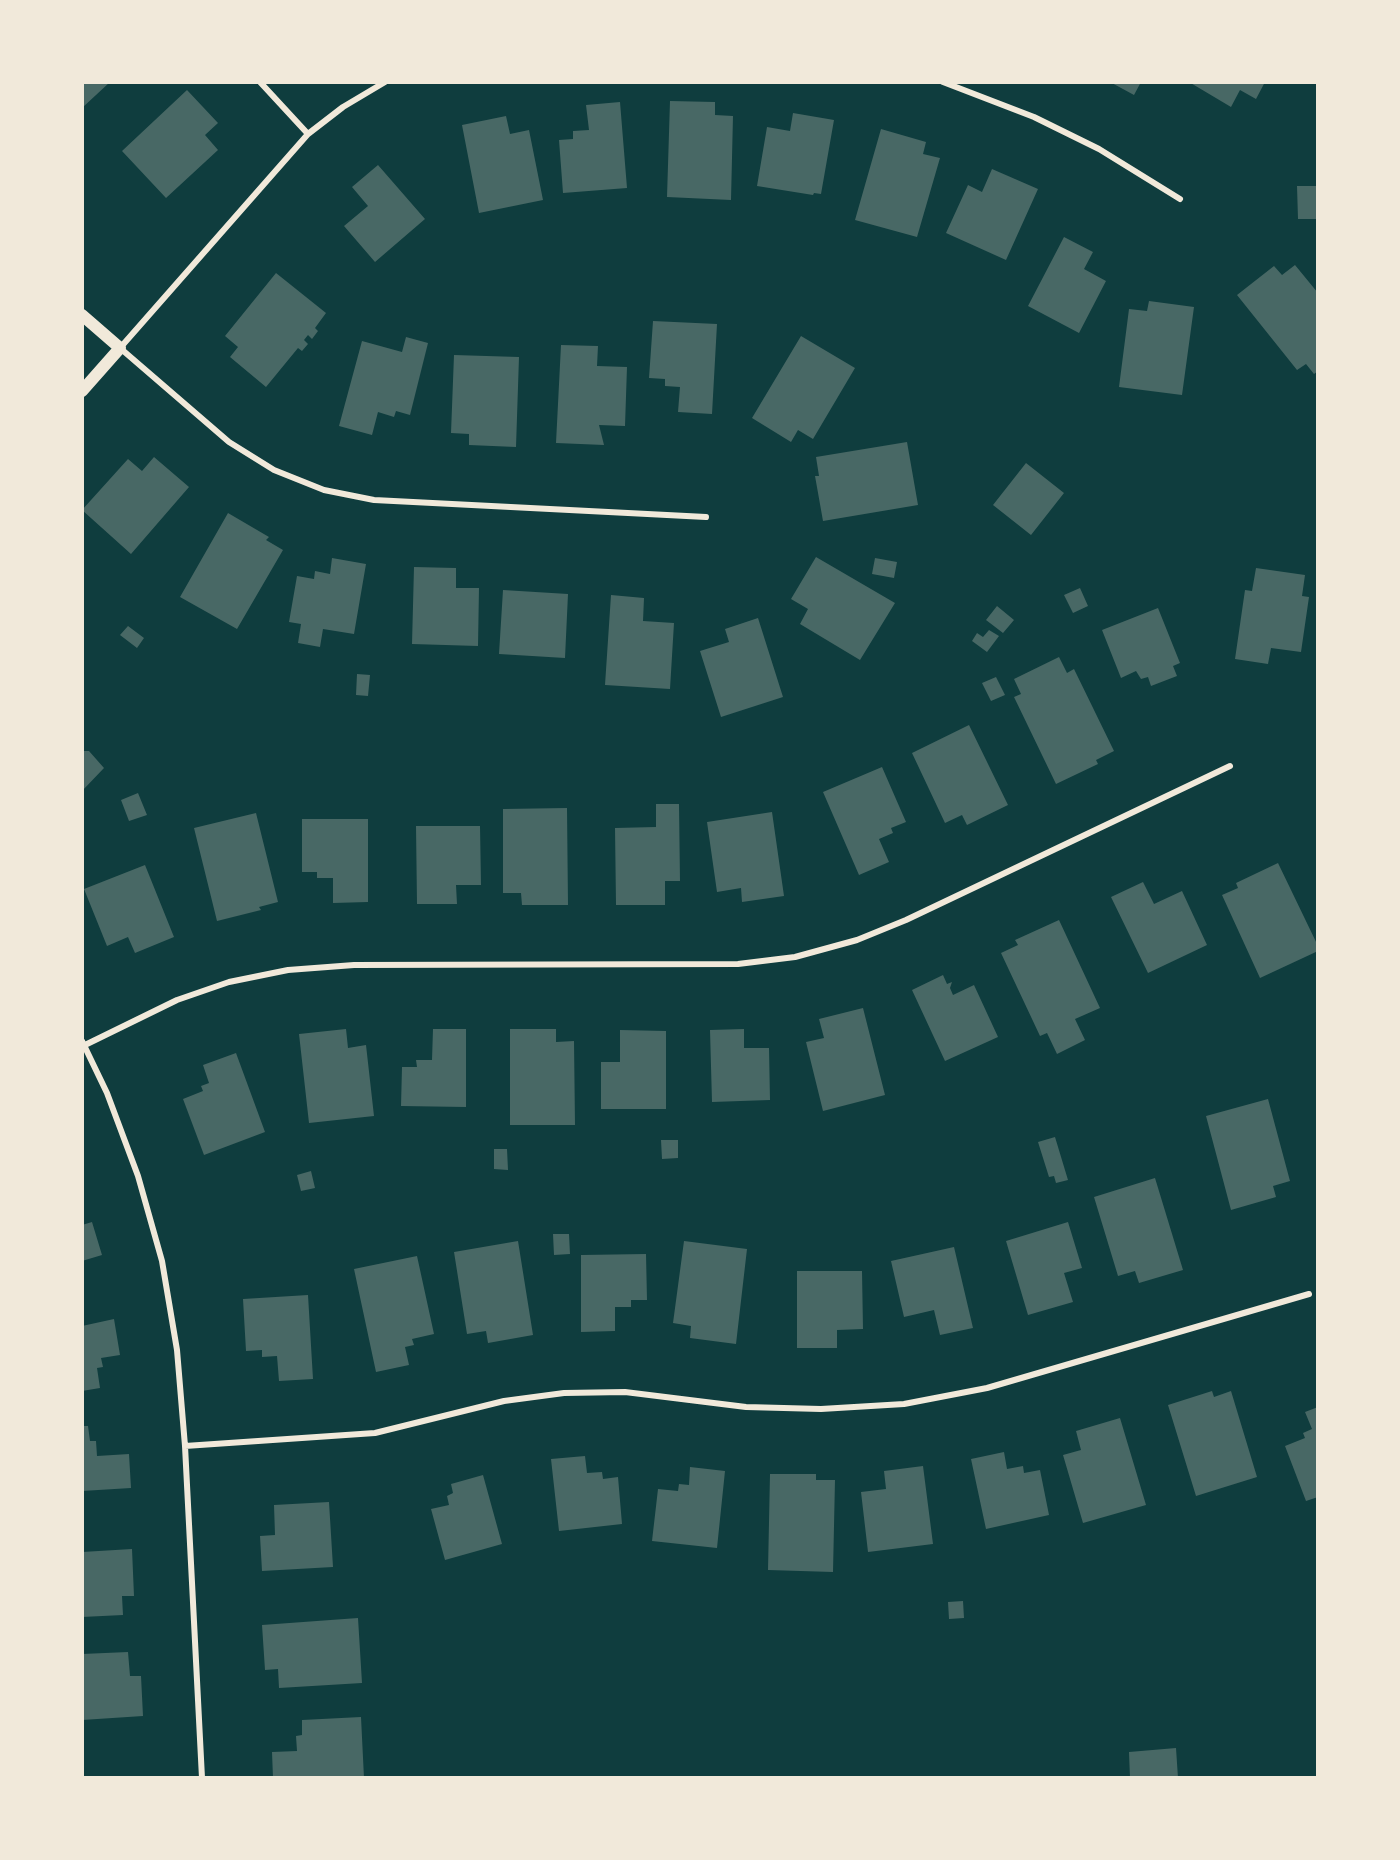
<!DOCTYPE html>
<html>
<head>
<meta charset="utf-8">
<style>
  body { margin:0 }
  #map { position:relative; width:1400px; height:1860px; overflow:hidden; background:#0f3d3e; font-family:"Titillium Web",sans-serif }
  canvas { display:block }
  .frame { position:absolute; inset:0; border:84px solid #f1e9da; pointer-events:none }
</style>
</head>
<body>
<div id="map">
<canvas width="1400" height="1860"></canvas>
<div class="frame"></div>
</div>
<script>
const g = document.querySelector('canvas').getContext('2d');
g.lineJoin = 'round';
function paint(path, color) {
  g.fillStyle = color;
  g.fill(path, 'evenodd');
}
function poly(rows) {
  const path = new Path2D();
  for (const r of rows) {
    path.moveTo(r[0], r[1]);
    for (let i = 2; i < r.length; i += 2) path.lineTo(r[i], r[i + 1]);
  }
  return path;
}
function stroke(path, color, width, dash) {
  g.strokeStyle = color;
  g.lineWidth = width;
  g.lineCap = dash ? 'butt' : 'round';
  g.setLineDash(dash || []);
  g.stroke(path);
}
paint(poly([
  [82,82,110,82,82,108],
  [1110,82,1141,82,1134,95],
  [1189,82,1265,82,1256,99,1240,90,1231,107],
  [187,90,218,123,205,135,218,150,166,198,122,151],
  [670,101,715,102,715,115,733,116,731,200,667,197],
  [620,102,627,188,563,193,559,140,573,139,573,131,589,130,586,105],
  [793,113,834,120,821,194,814,193,813,195,757,186,767,127,790,131],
  [506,116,510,134,529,130,543,200,479,213,462,125],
  [881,129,926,142,923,154,940,158,917,237,855,220],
  [378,165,425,219,375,262,344,226,368,206,352,187],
  [992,169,1038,189,1006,260,946,233,968,185,982,192],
  [1297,186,1318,186,1318,219,1298,219],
  [1064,237,1093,252,1084,269,1106,281,1079,333,1028,306],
  [1295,265,1318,293,1318,371,1314,374,1306,364,1297,370,1237,295,1274,266,1282,275],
  [276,273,326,313,315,328,318,331,312,339,308,335,304,340,308,344,302,351,298,348,266,387,230,357,238,347,225,336],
  [1149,301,1194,307,1182,395,1119,387,1129,309,1147,311],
  [653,321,717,324,712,414,678,412,680,387,665,386,665,379,649,378],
  [801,336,855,368,813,439,798,430,791,442,752,418],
  [406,337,428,343,410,415,396,411,394,417,378,412,372,435,339,426,362,341,402,352],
  [561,345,598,346,597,366,627,367,625,426,599,425,604,445,556,443],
  [454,355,519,357,516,447,469,445,469,434,451,433],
  [907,442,918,505,823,521,815,476,819,476,816,457],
  [154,457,189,487,131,554,82,510,128,459,142,471],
  [1026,463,1064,493,1031,535,993,505],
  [228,513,269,537,266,540,283,550,237,629,180,597],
  [816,557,895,603,860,660,800,624,808,609,791,599],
  [332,558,366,564,354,634,323,629,320,647,298,643,301,624,289,622,297,576,314,579,315,571,330,574],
  [875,558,897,562,894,578,872,574],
  [414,567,456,568,456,588,479,588,478,646,412,644],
  [1256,568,1305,575,1302,596,1309,597,1301,652,1271,648,1268,664,1235,659,1245,590,1252,591],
  [1080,588,1088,606,1073,613,1064,595],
  [503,590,568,594,565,658,499,654],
  [611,595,644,598,643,621,674,623,670,689,605,685],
  [997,606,1014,620,1003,633,986,620],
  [1158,608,1180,663,1173,666,1177,676,1151,686,1148,677,1141,679,1136,671,1121,678,1102,630],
  [758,618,783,697,721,717,700,651,729,642,725,629],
  [128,626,144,638,137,648,120,635],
  [989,630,999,636,987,652,972,641,977,633,983,637],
  [1059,657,1067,673,1074,669,1114,751,1096,760,1098,764,1056,784,1014,697,1021,694,1014,679],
  [357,674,370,675,368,696,356,695],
  [996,677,1005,695,991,701,982,683],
  [969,725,1008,805,967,825,962,815,945,823,912,753],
  [82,751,89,751,104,768,82,791],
  [882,767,906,822,891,828,893,833,879,839,889,862,859,875,823,792],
  [138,793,147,815,129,821,121,800],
  [656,804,679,804,680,881,665,881,665,905,616,905,615,828,656,827],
  [567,808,568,905,522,905,521,893,503,893,503,809],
  [772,812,784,896,742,902,741,888,717,892,707,822],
  [256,813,278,902,259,907,261,910,217,921,194,828],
  [302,819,368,819,368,902,333,903,333,878,317,878,317,872,302,872],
  [416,826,480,826,481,885,456,885,457,904,417,904],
  [1278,863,1318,946,1318,951,1260,978,1222,895,1238,888,1236,883],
  [145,865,174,937,135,953,128,937,107,946,84,889],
  [1143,882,1154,904,1182,891,1207,945,1148,973,1111,897],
  [1059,920,1100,1008,1075,1019,1085,1040,1057,1054,1047,1033,1040,1036,1001,953,1018,945,1015,940],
  [943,975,947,984,952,982,950,988,953,995,974,985,998,1037,945,1061,912,990],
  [863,1008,885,1095,823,1111,806,1042,824,1038,819,1019],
  [346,1029,348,1048,366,1045,374,1116,309,1123,299,1034],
  [433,1029,466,1029,466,1107,401,1106,402,1067,417,1067,416,1060,432,1060],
  [510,1029,556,1029,556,1042,574,1041,575,1125,510,1125],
  [744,1029,744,1048,769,1048,770,1100,712,1102,710,1030],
  [620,1030,666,1031,666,1109,601,1109,601,1062,620,1062],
  [236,1053,265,1132,204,1155,183,1099,203,1091,201,1086,209,1083,203,1065],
  [1268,1099,1290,1181,1273,1186,1276,1197,1231,1210,1206,1116],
  [1055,1137,1068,1180,1056,1183,1054,1176,1049,1177,1038,1142],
  [661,1140,678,1140,678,1158,662,1159],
  [494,1149,507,1149,508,1170,494,1169],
  [311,1171,315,1188,301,1191,297,1175],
  [1155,1178,1183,1270,1139,1283,1135,1271,1118,1276,1094,1197],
  [92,1222,102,1255,82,1261,82,1225],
  [1068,1222,1082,1268,1064,1273,1073,1302,1028,1315,1006,1241],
  [553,1234,569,1234,570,1254,554,1255],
  [518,1241,533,1335,488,1343,486,1331,467,1334,454,1252],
  [684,1241,747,1249,736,1344,690,1338,691,1326,673,1323],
  [954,1247,973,1328,940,1335,934,1310,904,1317,891,1261],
  [646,1254,647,1300,631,1300,631,1307,615,1307,615,1331,581,1332,581,1255],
  [417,1256,434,1334,412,1339,414,1345,405,1347,409,1365,376,1372,354,1269],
  [797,1271,862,1271,863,1329,837,1330,837,1348,797,1348],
  [308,1295,313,1379,279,1381,277,1356,262,1357,262,1350,246,1351,243,1299],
  [114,1319,120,1355,101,1358,103,1367,97,1368,100,1388,82,1391,82,1326],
  [1212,1391,1214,1397,1231,1391,1257,1477,1196,1496,1168,1405],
  [1318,1407,1318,1497,1306,1501,1285,1446,1305,1438,1303,1433,1312,1429,1305,1412],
  [1120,1418,1146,1505,1083,1523,1063,1455,1081,1450,1076,1431],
  [82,1426,88,1426,90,1441,96,1441,97,1456,129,1454,131,1488,82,1491],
  [1004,1452,1007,1469,1023,1466,1024,1473,1040,1470,1049,1515,986,1529,971,1459],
  [585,1456,587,1473,602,1472,603,1479,618,1477,622,1524,559,1531,551,1459],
  [923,1466,933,1544,868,1552,861,1492,886,1489,884,1471],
  [690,1467,725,1471,717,1548,652,1541,658,1489,678,1491,679,1484,689,1485],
  [770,1474,816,1474,816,1480,835,1480,833,1572,768,1570],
  [483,1475,502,1544,445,1560,431,1509,449,1505,447,1496,453,1493,451,1484],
  [329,1502,333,1567,262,1571,260,1536,275,1535,274,1505],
  [132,1549,134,1596,122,1596,123,1615,82,1617,82,1552],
  [963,1601,964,1618,949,1619,948,1602],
  [358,1618,362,1683,279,1688,278,1669,265,1670,262,1625],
  [128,1652,130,1676,141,1676,143,1716,82,1720,82,1654],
  [361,1717,364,1778,273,1778,272,1752,297,1751,296,1736,302,1735,302,1720],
  [1176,1748,1178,1778,1130,1778,1129,1752]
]), '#486865');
stroke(poly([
  [260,82,308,134],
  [385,82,343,107,308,134,120,348,229,442,274,470,324,490,374,500,706,517],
  [943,82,1034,117,1099,149,1180,199],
  [82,1041,107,1093,138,1176,162,1261,177,1350,185,1446,202,1778],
  [85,1045,177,1000,229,982,288,970,354,965,738,964,795,957,857,940,906,920,1230,766],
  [185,1446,375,1433,504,1401,564,1393,625,1392,746,1407,821,1409,904,1404,987,1388,1309,1294]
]), '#f1e9da', 6);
stroke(poly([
  [82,315,120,348,82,391]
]), '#f1e9da', 12);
</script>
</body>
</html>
